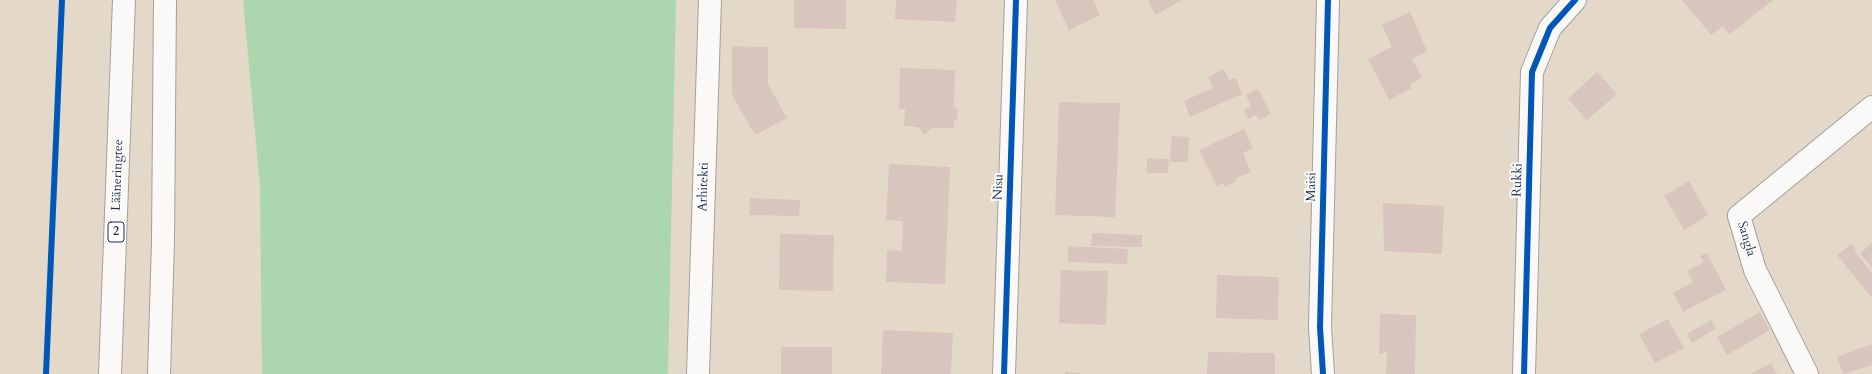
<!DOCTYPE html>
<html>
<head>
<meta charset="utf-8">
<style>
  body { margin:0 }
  canvas { display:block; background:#e4d9c8 }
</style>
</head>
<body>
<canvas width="1872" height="374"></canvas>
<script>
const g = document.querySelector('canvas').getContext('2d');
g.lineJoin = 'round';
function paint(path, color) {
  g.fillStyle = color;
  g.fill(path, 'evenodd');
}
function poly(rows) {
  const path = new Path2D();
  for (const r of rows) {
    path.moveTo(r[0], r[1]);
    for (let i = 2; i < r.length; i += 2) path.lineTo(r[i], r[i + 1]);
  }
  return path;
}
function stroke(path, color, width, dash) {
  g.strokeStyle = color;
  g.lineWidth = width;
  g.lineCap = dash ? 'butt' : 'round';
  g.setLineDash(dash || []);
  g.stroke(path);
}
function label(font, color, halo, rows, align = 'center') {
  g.font = font + ' Cardo,serif';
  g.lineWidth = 4;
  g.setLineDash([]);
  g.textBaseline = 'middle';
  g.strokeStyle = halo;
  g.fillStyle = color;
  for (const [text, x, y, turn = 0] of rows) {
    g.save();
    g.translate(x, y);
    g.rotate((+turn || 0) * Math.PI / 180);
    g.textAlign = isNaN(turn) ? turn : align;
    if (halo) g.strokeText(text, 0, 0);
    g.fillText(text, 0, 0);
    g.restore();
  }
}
paint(poly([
  [243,0,676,0,668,374,262,374,260,187]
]), '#acd7ae');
paint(poly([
  [794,0,846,0,846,29,794,28],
  [896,0,957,0,955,22,895,19],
  [1055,0,1093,0,1100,15,1069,30],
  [1148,0,1182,0,1155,15],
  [1682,0,1773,0,1730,34,1723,26,1711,35],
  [1410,12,1427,51,1412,59,1422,78,1410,84,1412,88,1389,100,1368,59,1392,47,1382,25],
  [732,46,768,47,768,84,787,118,755,135,732,95],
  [900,68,955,70,954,107,958,109,957,119,954,122,954,128,932,128,924,135,918,127,904,126,905,109,899,109],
  [1224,69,1229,80,1236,78,1242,94,1190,117,1184,101,1213,88,1208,77],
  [1597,72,1617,94,1587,120,1568,99],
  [1258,89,1271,114,1259,120,1256,115,1248,119,1244,110,1251,106,1246,95],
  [1059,102,1120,103,1115,217,1055,215],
  [1244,129,1253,148,1243,153,1251,172,1236,178,1237,181,1225,187,1223,183,1217,186,1199,150],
  [1172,136,1189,137,1188,162,1170,162],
  [1147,158,1169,159,1168,173,1147,173],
  [889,164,950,167,945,284,886,282,887,250,902,251,903,221,886,220],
  [1689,181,1708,215,1684,230,1664,196],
  [750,198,800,200,799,216,749,215],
  [1383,203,1444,206,1442,254,1384,251],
  [1092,233,1142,235,1142,247,1091,246],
  [780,234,834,235,833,291,779,290],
  [1872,242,1872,267,1860,254],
  [1851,244,1856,250,1854,251,1872,273,1872,298,1837,255],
  [1068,246,1128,249,1127,264,1068,262],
  [1707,253,1726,290,1688,309,1684,313,1673,293,1693,282,1687,271,1704,262,1700,256],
  [1061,270,1108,271,1106,325,1059,323],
  [1217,275,1279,277,1278,320,1216,318],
  [1760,312,1770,330,1727,355,1717,337],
  [1380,314,1416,315,1415,374,1386,374,1387,352,1379,354],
  [1668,319,1684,348,1655,363,1639,334],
  [1711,320,1716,328,1692,343,1687,334],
  [883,330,953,333,951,374,881,374],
  [1872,344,1872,365,1843,374,1837,357],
  [781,347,832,347,832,374,781,374],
  [1208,352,1275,353,1275,374,1207,374],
  [1771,363,1777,374,1750,374],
  [1065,372,1081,373,1081,374,1065,374]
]), '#d8c5bd');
const minor = poly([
  [698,374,710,0],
  [1004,374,1016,0],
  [1323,374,1320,327,1328,0],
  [1524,374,1532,72,1550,28,1575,0],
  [1807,374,1755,270,1739,216,1872,107]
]);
const highway = poly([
  [110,374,124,0],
  [159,374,163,242,165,0]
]);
stroke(minor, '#a39f9b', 24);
stroke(highway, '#a39f9b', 24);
stroke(minor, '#fbf9f7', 22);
stroke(highway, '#fbf9f7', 22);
stroke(poly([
  [46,374,62,0],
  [1004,374,1016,0],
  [1323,374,1320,327,1328,0],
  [1524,374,1532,72,1550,28,1575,0]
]), '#0057b8', 6);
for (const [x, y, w] of [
  [116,232,16]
]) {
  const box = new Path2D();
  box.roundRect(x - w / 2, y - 10, w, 20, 3);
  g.fillStyle = '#fdfcf7';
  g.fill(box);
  stroke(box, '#1b2f5e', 1);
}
label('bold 12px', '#1b2f5e', null, [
  ["2",116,232]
]);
label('13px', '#1b2f5e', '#fdfcf7', [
  ["Lääneringtee",118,175,-88],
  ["Rukki",1518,180,-88],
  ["Arhitekti",704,187,-88],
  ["Nisu",999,187,-88],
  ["Maisi",1312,187,-89],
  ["Sangla",1746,239,73]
]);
</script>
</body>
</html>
